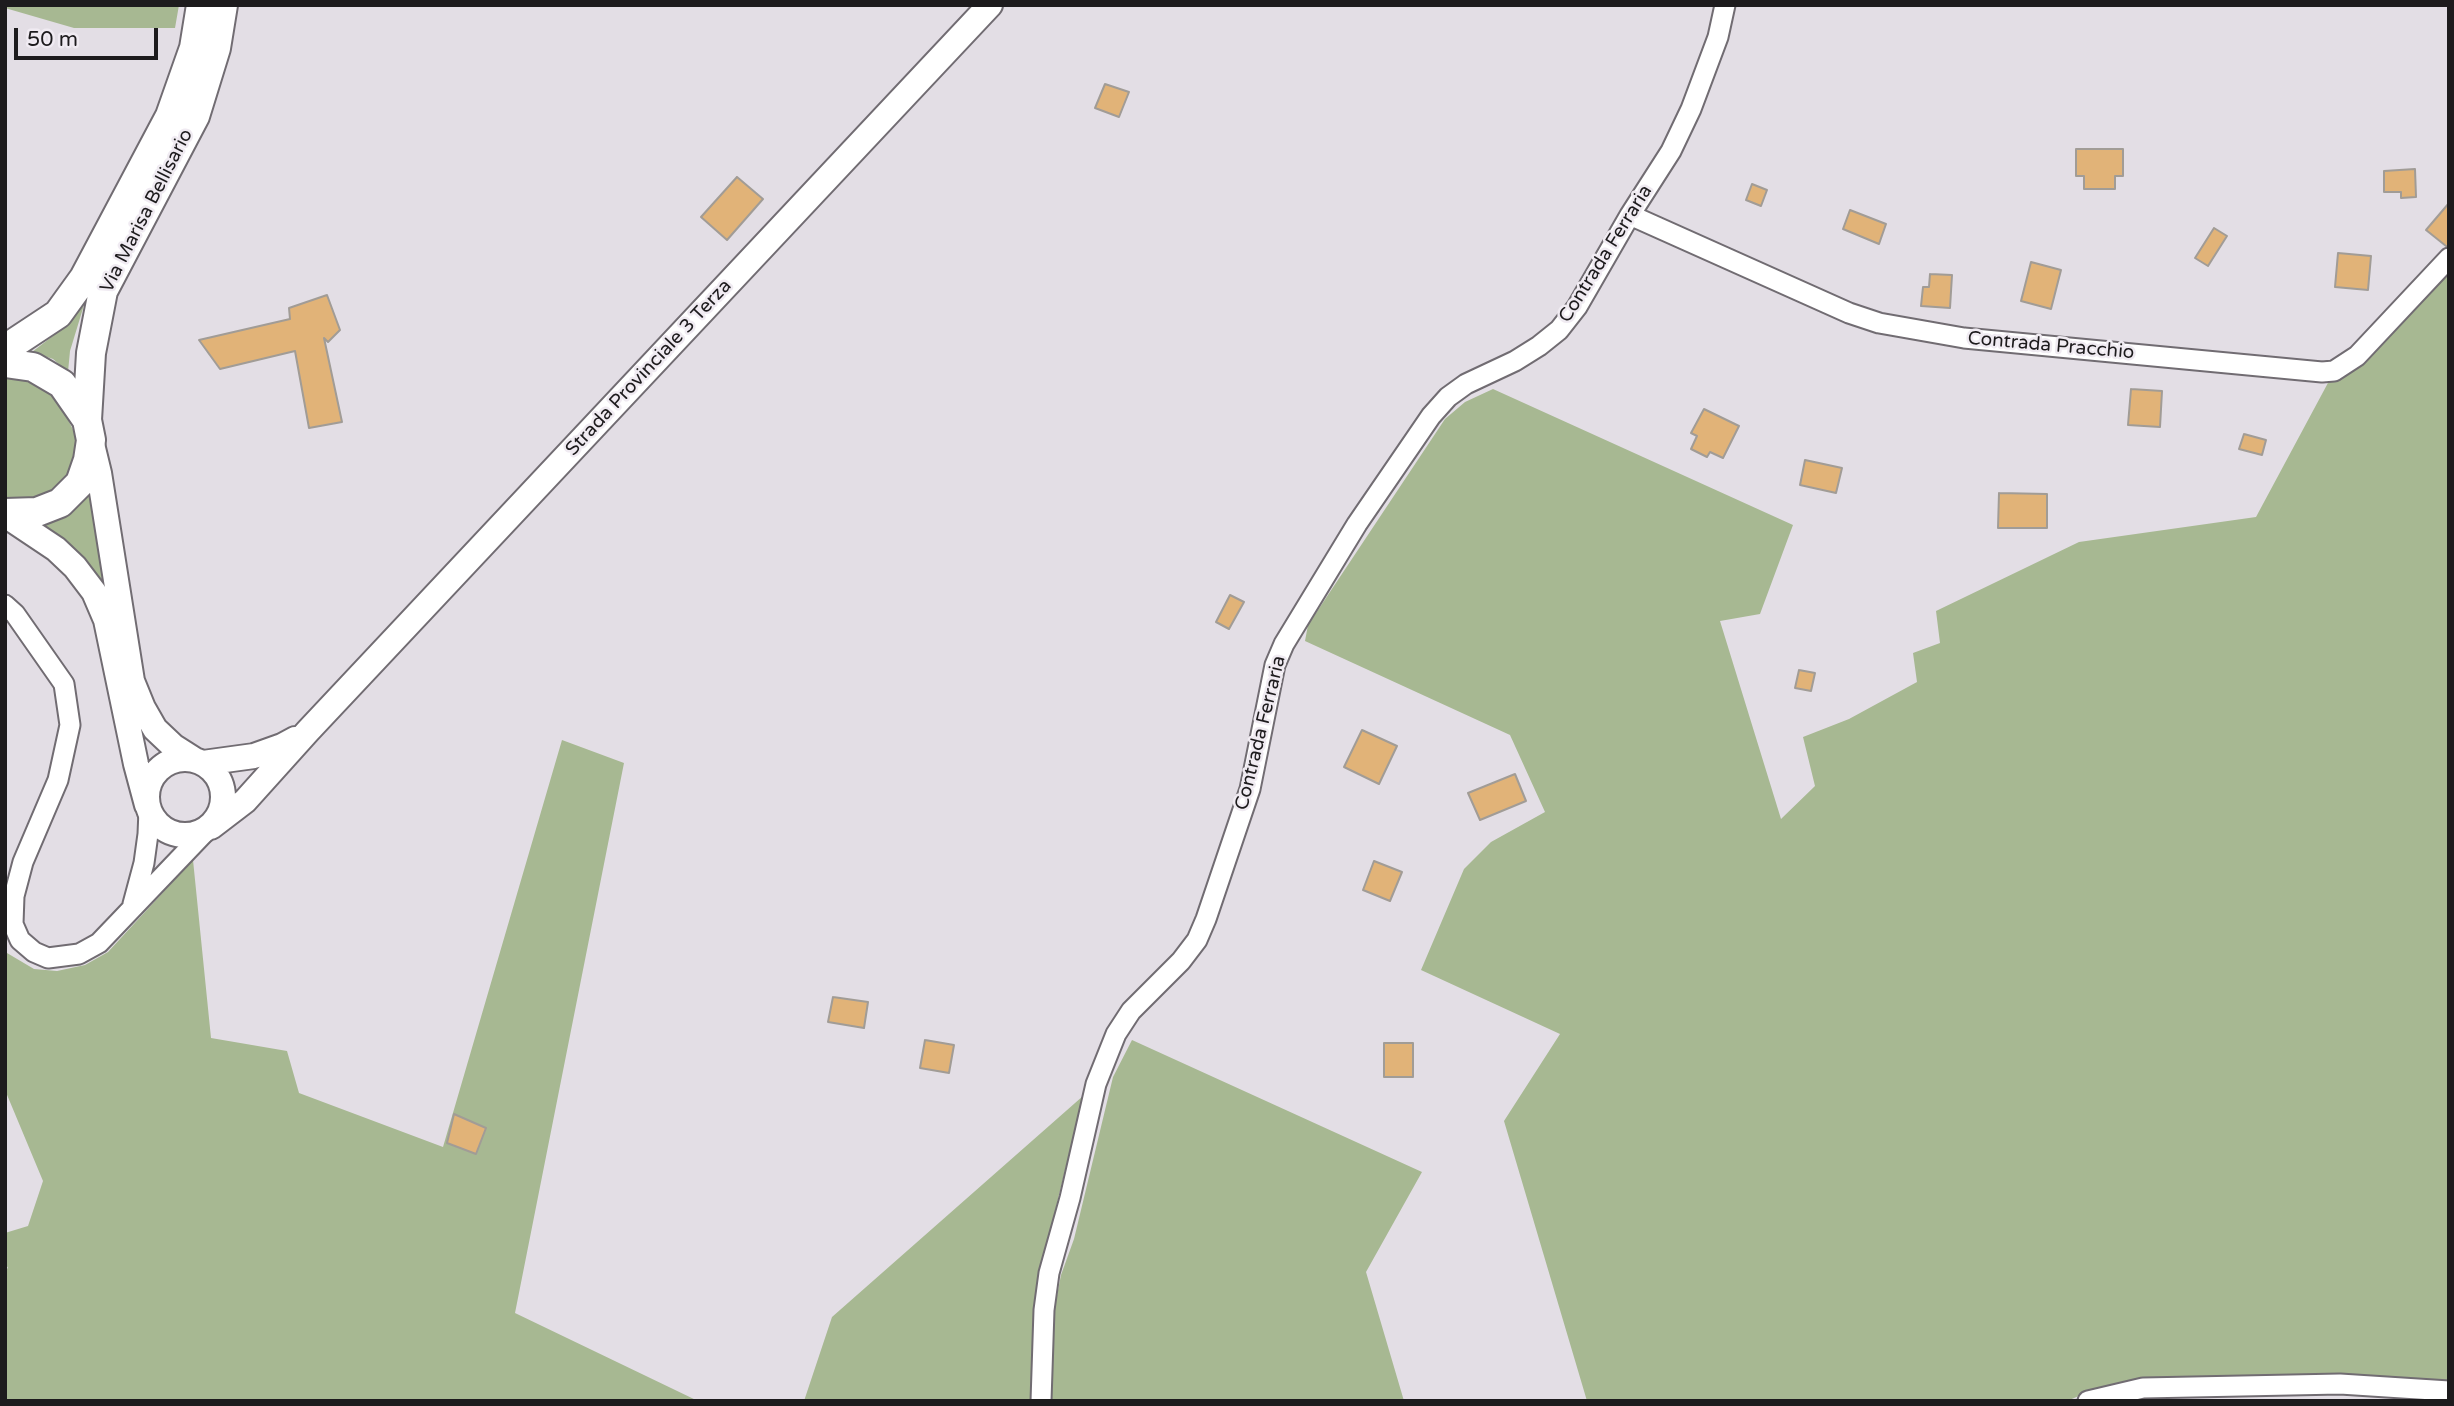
<!DOCTYPE html>
<html>
<head>
<meta charset="utf-8">
<style>
  body { margin:0 }
  #map { position:relative; width:2454px; height:1406px; overflow:hidden; background:#e3dee5; font-family:"Varela Round",sans-serif }
  canvas { display:block }
  .frame { position:absolute; inset:0; border:7px solid #1d1b1d; pointer-events:none }
  .scale { position:absolute; left:14px; top:28px; width:144px; height:32px; box-sizing:border-box; border:4px solid #1d1b1d; border-top:0; padding-left:9px; font-size:21px; line-height:24px; white-space:nowrap; color:#1d1b1d; -webkit-text-stroke:5px #f0ebf2; paint-order:stroke }
</style>
</head>
<body>
<div id="map">
<canvas width="2454" height="1406"></canvas>
<div class="frame"></div>
<div class="scale">50 m</div>
</div>
<script>
const g = document.querySelector('canvas').getContext('2d');
g.lineJoin = 'round';
function paint(path, color) {
  g.fillStyle = color;
  g.fill(path, 'evenodd');
}
function poly(rows) {
  const path = new Path2D();
  for (const r of rows) {
    if (r.length === 3) {
      path.moveTo(r[0] + r[2], r[1]);
      path.arc(r[0], r[1], r[2], 0, 2 * Math.PI);
      continue;
    }
    path.moveTo(r[0], r[1]);
    for (let i = 2; i < r.length; i += 2) path.lineTo(r[i], r[i + 1]);
  }
  return path;
}
function stroke(path, color, width, dash) {
  g.strokeStyle = color;
  g.lineWidth = width;
  g.lineCap = dash ? 'butt' : 'round';
  g.setLineDash(dash || []);
  g.stroke(path);
}
function label(font, color, halo, rows, align = 'center') {
  g.font = font + ' "Varela Round",sans-serif';
  g.lineWidth = 5;
  g.setLineDash([]);
  g.textBaseline = 'middle';
  g.strokeStyle = halo;
  g.fillStyle = color;
  for (const [text, x, y, turn = 0] of rows) {
    g.save();
    g.translate(x, y);
    g.rotate((+turn || 0) * Math.PI / 180);
    g.textAlign = isNaN(turn) ? turn : align;
    if (halo) g.strokeText(text, 0, 0);
    g.fillText(text, 0, 0);
    g.restore();
  }
}
paint(poly([
  [5,5,179,5,175,28,74,28,5,8],
  [2449,269,2449,1382,2093,1390,2067,1401,1587,1401,1504,1121,1560,1034,1421,970,1464,869,1491,842,1545,812,1510,735,1305,641,1308,625,1445,419,1465,402,1493,389,1793,525,1760,614,1720,621,1781,819,1815,786,1803,737,1849,719,1917,682,1913,653,1940,643,1936,611,2079,542,2256,517,2329,381],
  [84,305,70,351,68,372,53,359,32,352,58,332],
  [5,373,24,378,44,388,59,401,76,436,76,454,72,470,64,482,45,495,32,500,5,499],
  [93,486,111,601,88,563,66,540,40,525],
  [562,740,624,763,515,1313,698,1401,5,1401,5,1270,8,1268,5,1263,5,1233,28,1226,43,1181,5,1090,5,969,7,953,34,969,57,971,85,965,108,952,193,860,211,1038,287,1051,299,1093,443,1147],
  [1132,1040,1422,1172,1366,1272,1404,1401,1049,1401,1054,1311,1061,1275,1074,1239,1113,1077],
  [1083,1096,1042,1265,1035,1308,1031,1401,804,1401,832,1317]
]), '#a7b892');
const building = poly([
  [1105,84,1129,92,1119,117,1095,108,1105,84],
  [2076,149,2123,149,2123,176,2115,176,2115,189,2084,189,2084,176,2076,176,2076,149],
  [2415,169,2416,197,2401,198,2401,192,2384,192,2384,171,2415,169],
  [737,177,763,199,727,240,701,217,737,177],
  [1752,184,1767,190,1761,206,1746,200,1752,184],
  [2449,203,2449,246,2446,246,2426,230,2449,203],
  [1850,210,1886,224,1879,244,1843,229,1850,210],
  [2214,228,2227,236,2208,266,2195,258,2214,228],
  [2338,253,2371,256,2368,290,2335,287,2338,253],
  [2031,262,2061,270,2051,309,2021,301,2031,262],
  [1930,274,1952,275,1950,308,1921,306,1923,287,1929,287,1930,274],
  [327,295,340,330,328,342,324,338,342,422,309,428,295,351,220,369,199,340,290,319,289,308,327,295],
  [2131,389,2162,391,2160,427,2128,425,2131,389],
  [1704,409,1739,426,1723,458,1710,452,1707,457,1691,449,1697,436,1691,433,1704,409],
  [2244,434,2266,440,2262,455,2239,449,2244,434],
  [1805,460,1842,468,1836,493,1800,485,1805,460],
  [1999,493,2047,494,2047,528,1998,528,1999,493],
  [1230,595,1244,602,1229,629,1216,622,1230,595],
  [1799,670,1815,673,1811,691,1795,688,1799,670],
  [1362,730,1397,746,1379,784,1344,767,1362,730],
  [1515,774,1526,801,1480,820,1468,793,1515,774],
  [1374,861,1402,872,1390,901,1363,890,1374,861],
  [833,997,868,1002,864,1028,828,1022,833,997],
  [925,1040,954,1045,949,1073,920,1068,925,1040],
  [1384,1043,1413,1043,1413,1077,1384,1077,1384,1043],
  [454,1114,486,1128,476,1154,447,1143,454,1114]
]);
paint(building, '#e1b378');
stroke(building, '#a19c96', 2);
const minor = poly([
  [1630,215,1849,313,1879,323,1964,338,2322,372,2334,371,2357,356,2449,258],
  [5,605,15,614,64,684,70,725,58,780,23,862,14,896,13,924,20,940,34,952,48,958,79,954,99,943,207,830],
  [133,904,144,863,148,834,149,810],
  [1041,1401,1044,1310,1049,1273,1070,1198,1096,1084,1116,1034,1131,1011,1181,961,1197,940,1206,919,1250,789,1275,665,1284,644,1357,524,1431,416,1448,397,1466,384,1515,361,1539,346,1559,330,1577,307,1630,215,1671,151,1691,109,1718,37,1725,5],
  [2088,1401,2143,1388,2340,1384,2449,1391]
]);
const tertiary = poly([
  [91,440,99,473,132,681,143,708,155,729,173,746,195,760],
  [5,515,56,549,75,567,94,592,106,620,136,764,147,805],
  [185,797,38],
  [203,763,254,756,282,746,295,739],
  [211,827,245,801,308,731,990,5]
]);
const secondary = poly([
  [5,349,58,314,84,278,170,116,194,48,201,5],
  [5,363,33,367,62,384,87,420,91,440,88,460,80,483,60,503,37,512,5,513],
  [87,420,91,353,103,291,195,116,216,48,223,5]
]);
stroke(minor, '#716c72', 23);
stroke(tertiary, '#716c72', 28);
stroke(secondary, '#716c72', 32);
stroke(minor, '#fff', 19);
stroke(tertiary, '#fff', 24);
stroke(secondary, '#fff', 28);
label('19px', '#1d1b1d', '#f0ebf2', [
  ["Via Marisa Bellisario",147,211,-63],
  ["Contrada Ferraria",1606,254,-58],
  ["Contrada Pracchio",2051,346,5],
  ["Strada Provinciale 3 Terza",649,368,-47],
  ["Contrada Ferraria",1261,733,-76]
]);
</script>
</body>
</html>
